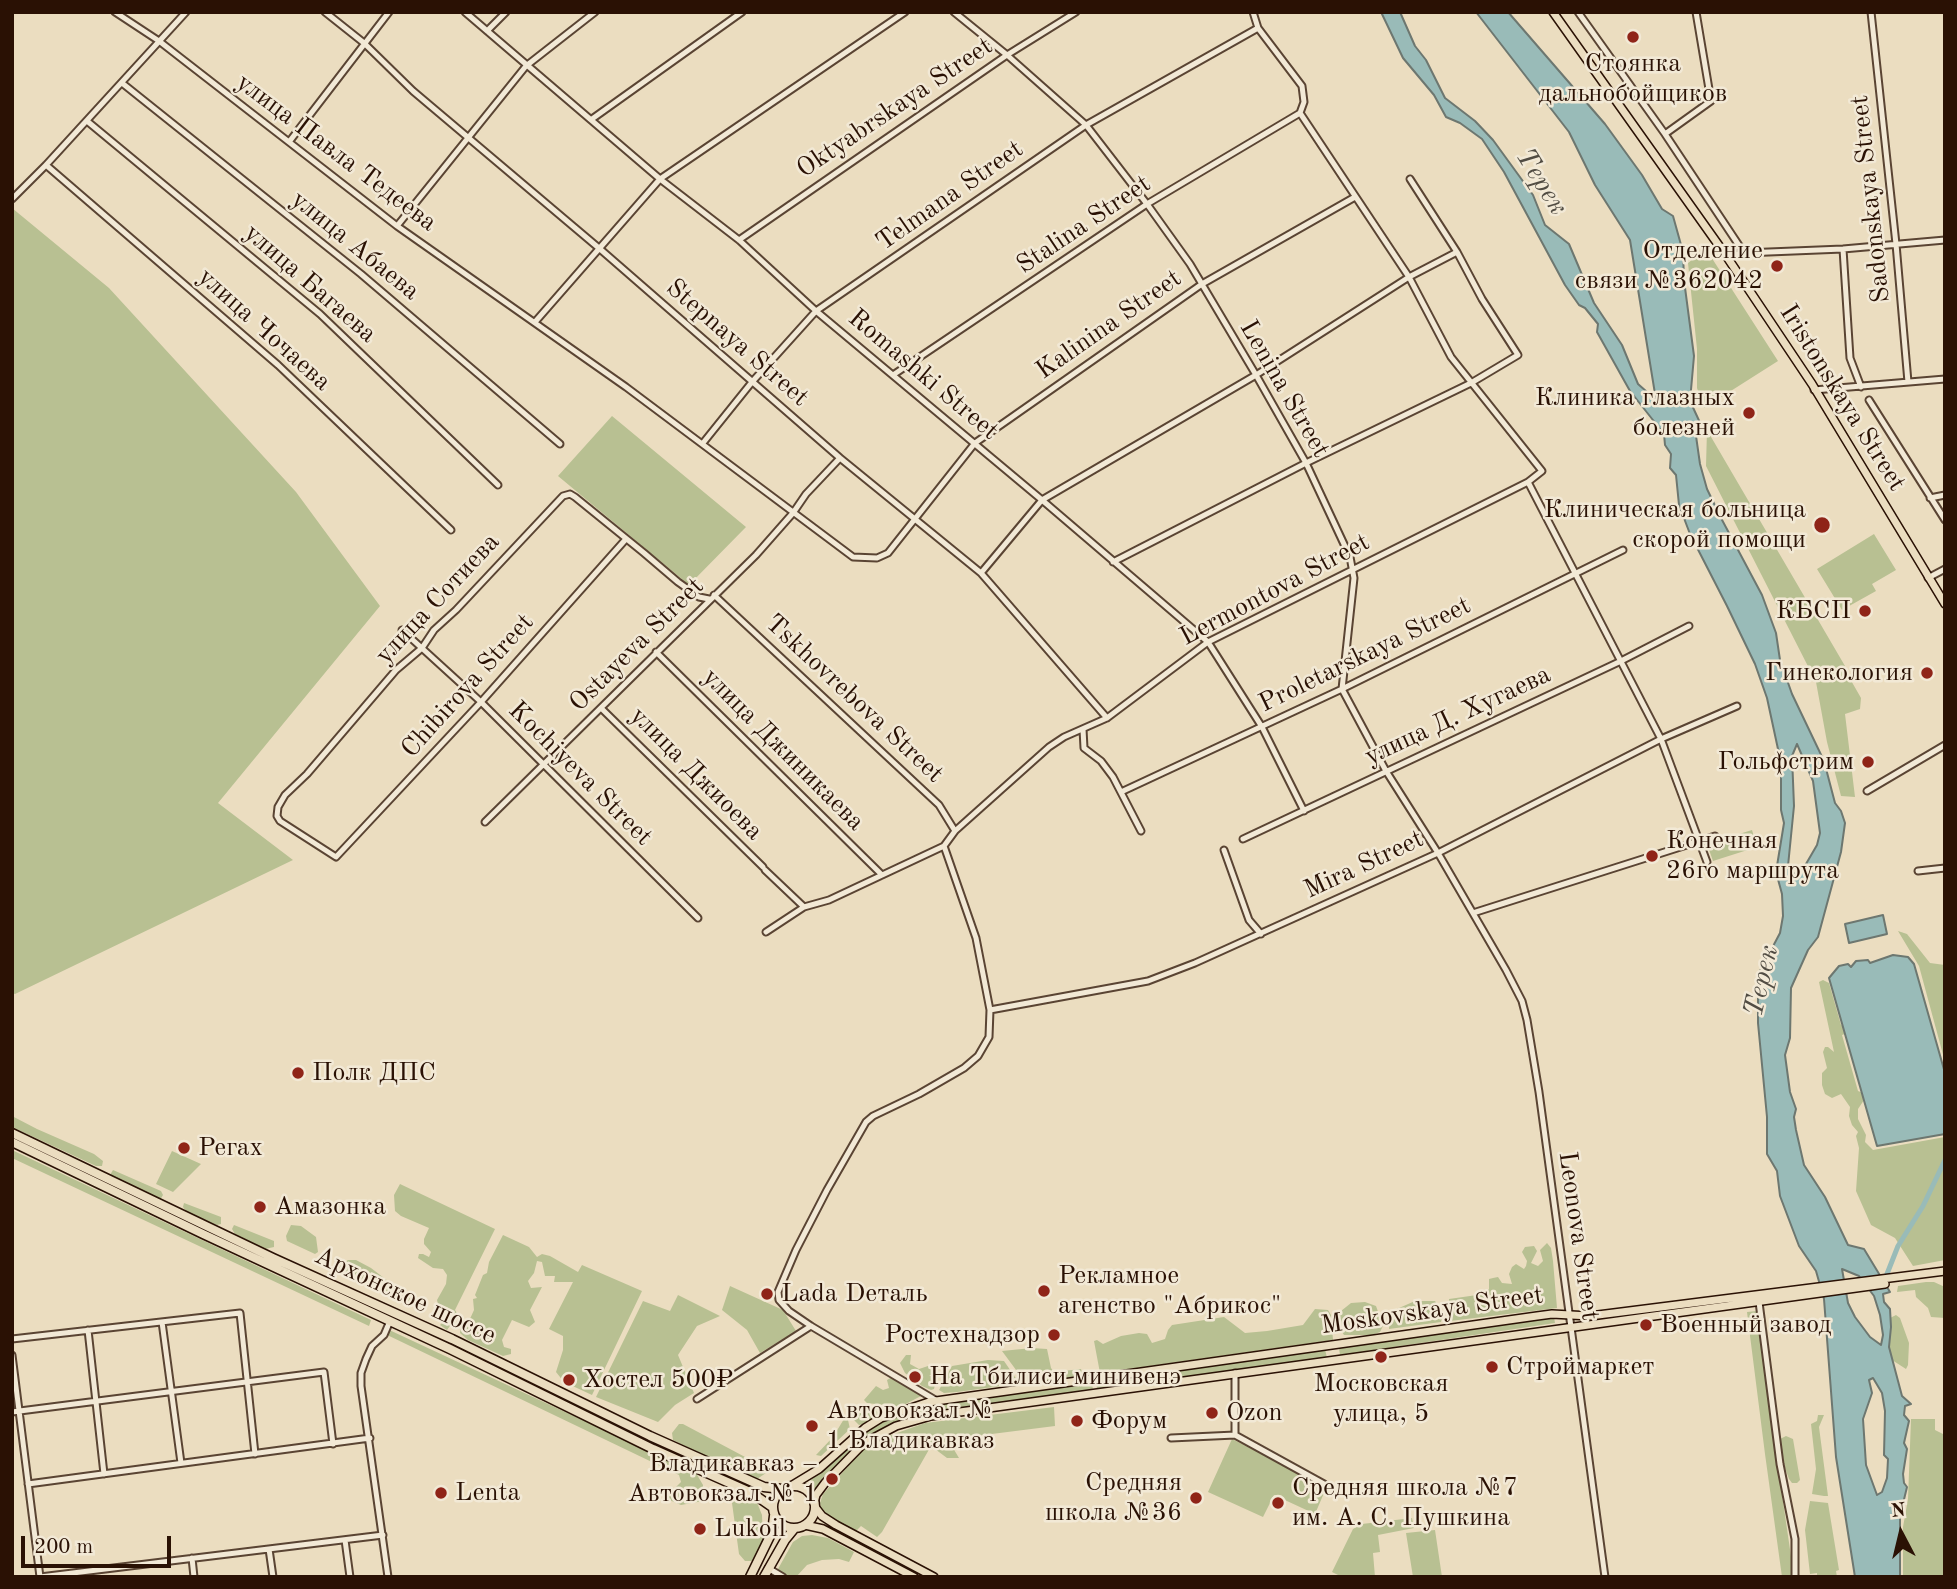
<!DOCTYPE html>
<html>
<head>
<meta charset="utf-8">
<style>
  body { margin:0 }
  #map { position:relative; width:1957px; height:1589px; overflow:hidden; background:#ebddc0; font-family:"Old Standard TT",serif }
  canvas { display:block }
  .frame { position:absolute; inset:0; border:14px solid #2a1104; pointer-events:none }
  .north { position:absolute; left:1866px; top:1498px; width:70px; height:70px; -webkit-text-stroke:5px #f2e9d6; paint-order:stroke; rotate:353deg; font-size:19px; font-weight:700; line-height:28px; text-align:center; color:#2a1104 }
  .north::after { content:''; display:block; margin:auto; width:24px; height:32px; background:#2a1104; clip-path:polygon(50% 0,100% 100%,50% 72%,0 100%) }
  .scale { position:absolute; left:21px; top:1536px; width:150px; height:32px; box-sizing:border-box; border:4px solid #2a1104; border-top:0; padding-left:9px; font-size:21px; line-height:24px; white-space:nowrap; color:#2a1104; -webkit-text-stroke:5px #f2e9d6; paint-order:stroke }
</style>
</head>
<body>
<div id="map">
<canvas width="1957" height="1589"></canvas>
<div class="frame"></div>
<div class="north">N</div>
<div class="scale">200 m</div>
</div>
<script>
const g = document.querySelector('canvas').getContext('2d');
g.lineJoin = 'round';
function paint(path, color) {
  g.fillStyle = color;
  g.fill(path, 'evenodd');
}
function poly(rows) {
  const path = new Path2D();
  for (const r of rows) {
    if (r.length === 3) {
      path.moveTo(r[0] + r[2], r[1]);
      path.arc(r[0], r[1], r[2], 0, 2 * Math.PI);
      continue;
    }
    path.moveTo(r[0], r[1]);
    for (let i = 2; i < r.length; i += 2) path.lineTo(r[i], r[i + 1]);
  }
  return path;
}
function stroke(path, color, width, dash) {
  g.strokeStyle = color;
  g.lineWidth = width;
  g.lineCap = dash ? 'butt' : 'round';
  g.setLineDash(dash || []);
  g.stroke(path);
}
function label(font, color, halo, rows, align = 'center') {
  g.font = font + ' "Old Standard TT",serif';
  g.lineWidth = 5;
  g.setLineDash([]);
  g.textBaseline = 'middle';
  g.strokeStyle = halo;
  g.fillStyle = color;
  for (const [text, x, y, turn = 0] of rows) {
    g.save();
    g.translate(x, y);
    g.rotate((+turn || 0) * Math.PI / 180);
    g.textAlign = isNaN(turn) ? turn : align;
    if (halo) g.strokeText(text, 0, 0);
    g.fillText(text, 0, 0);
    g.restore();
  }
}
paint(poly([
  [12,208,109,288,296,492,380,606,218,803,293,860,15,994,12,993],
  [1706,249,1778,361,1704,408,1697,388,1697,349,1688,263],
  [612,416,746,527,689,585,558,476],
  [1707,430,1845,666,1845,670,1861,698,1860,709,1845,714,1855,797,1841,796,1827,742,1816,682,1706,466],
  [1874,534,1896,570,1872,584,1876,591,1842,610,1817,569],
  [1752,830,1757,847,1713,861,1707,844],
  [1898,931,1907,934,1930,963,1945,965,1945,1062,1919,966],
  [1823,980,1829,983,1841,1025,1844,1026,1845,1034,1842,1035,1858,1091,1863,1093,1864,1100,1858,1109,1858,1119,1866,1135,1865,1142,1873,1150,1945,1137,1945,1260,1913,1266,1895,1238,1871,1225,1856,1191,1859,1148,1856,1136,1858,1132,1852,1125,1849,1116,1850,1107,1841,1094,1832,1098,1825,1094,1822,1085,1822,1073,1827,1068,1823,1052,1825,1047,1828,1047,1834,1052,1819,982],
  [12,1116,37,1129,94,1154,103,1161,102,1166,96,1166,12,1127],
  [12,1150,371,1320,369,1326,12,1158],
  [172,1151,201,1164,173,1192,156,1184],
  [113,1170,161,1191,163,1195,160,1200,110,1175],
  [400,1184,495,1229,455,1310,458,1315,447,1330,440,1325,448,1317,448,1308,438,1304,437,1300,446,1284,447,1275,443,1269,433,1268,418,1258,419,1254,423,1254,429,1257,431,1252,424,1244,424,1239,429,1228,401,1216,395,1211,394,1195],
  [184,1203,221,1217,221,1224,217,1225,209,1222,186,1211,183,1207],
  [234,1225,274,1241,274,1247,265,1249,235,1234,232,1229],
  [291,1225,301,1226,316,1237,318,1252,315,1254,287,1241,286,1236],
  [503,1235,529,1247,537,1257,542,1254,550,1256,578,1272,582,1265,642,1291,592,1395,564,1382,556,1372,563,1350,563,1336,549,1329,573,1282,554,1282,555,1276,545,1276,542,1262,537,1261,534,1273,528,1281,531,1288,542,1287,530,1310,535,1322,529,1327,512,1320,502,1340,504,1347,511,1349,511,1354,503,1356,468,1340,460,1333,462,1319,469,1321,474,1310,473,1299,477,1298,475,1295,483,1275,487,1273,489,1262],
  [1547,1243,1551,1248,1553,1261,1557,1308,1450,1321,1449,1299,1484,1294,1489,1289,1489,1279,1493,1278,1498,1277,1502,1283,1512,1284,1509,1274,1512,1267,1516,1264,1524,1269,1526,1266,1527,1261,1522,1252,1525,1247,1534,1246,1537,1251,1531,1263,1538,1266,1543,1261,1540,1250],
  [348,1260,356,1260,371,1268,423,1308,339,1269,339,1266],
  [1926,1282,1934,1282,1945,1287,1945,1318,1931,1317,1928,1308,1916,1297,1915,1290,1897,1292,1898,1286],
  [730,1286,783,1310,796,1331,760,1353,747,1330,722,1310],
  [678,1295,720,1316,697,1326,678,1355,694,1393,675,1405,658,1422,596,1397,643,1301,670,1311],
  [1415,1301,1435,1301,1443,1313,1441,1322,1389,1329,1390,1312],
  [1365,1302,1376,1306,1383,1326,1380,1332,1372,1335,1344,1335,1337,1324,1341,1311,1351,1303],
  [1315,1309,1328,1310,1331,1315,1333,1340,1100,1373,1094,1341,1097,1340,1103,1344,1121,1336,1139,1333,1147,1334,1152,1343,1165,1339,1168,1330,1172,1325,1224,1317,1245,1333,1267,1331,1303,1325],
  [1757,1311,1772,1426,1794,1577,1782,1577,1765,1454,1747,1312],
  [1896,1315,1900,1318,1909,1343,1908,1365,1906,1369,1892,1360,1889,1347,1890,1318],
  [1554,1317,1555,1323,1340,1355,1339,1348],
  [385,1328,696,1473,703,1485,703,1501,681,1505,665,1498,681,1482,679,1475,383,1333],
  [1032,1348,1047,1349,1051,1368,1054,1372,1081,1369,1083,1376,1029,1383,1022,1378,1002,1351],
  [1325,1349,1327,1358,1097,1390,1096,1381],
  [906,1355,911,1355,910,1364,919,1369,934,1364,938,1365,938,1371,929,1376,937,1376,934,1389,931,1390,922,1386,905,1373,900,1363],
  [988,1360,1004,1361,1017,1380,1016,1384,957,1392,944,1393,939,1390,952,1366],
  [892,1377,921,1393,921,1396,900,1407,867,1403,864,1400,876,1386,883,1390,889,1388,887,1380],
  [1092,1382,1093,1391,927,1413,896,1423,878,1432,856,1447,815,1490,808,1483,860,1434,887,1418,932,1404],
  [865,1406,877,1411,879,1417,866,1424,859,1425,848,1414,859,1407,862,1409],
  [1054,1407,1055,1426,960,1438,954,1443,953,1448,959,1458,947,1458,931,1446,882,1532,877,1537,861,1526,855,1532,822,1512,820,1503,823,1494,863,1450,883,1438,925,1423],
  [1818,1415,1824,1415,1819,1427,1828,1496,1824,1496,1812,1494,1816,1469,1811,1424,1817,1421],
  [844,1419,848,1420,850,1429,821,1456,816,1455,833,1437],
  [1911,1419,1935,1419,1935,1430,1945,1435,1945,1577,1903,1577,1903,1527,1908,1499],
  [679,1424,683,1424,762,1466,766,1473,757,1479,751,1479,673,1440,672,1433],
  [1786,1436,1793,1439,1800,1480,1797,1483,1792,1483,1789,1479,1785,1468,1780,1439],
  [1232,1439,1327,1486,1315,1514,1274,1495,1263,1517,1208,1492],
  [738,1493,745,1493,756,1500,762,1515,763,1539,755,1561,745,1561,739,1554,732,1503,734,1496],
  [1810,1501,1828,1503,1839,1570,1836,1571,1837,1577,1817,1577,1817,1573,1810,1574,1805,1530],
  [1412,1518,1414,1528,1378,1535,1380,1552,1373,1553,1375,1577,1342,1577,1332,1572,1353,1529,1362,1524],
  [1435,1530,1442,1577,1413,1577,1406,1533],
  [812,1535,828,1538,854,1552,849,1562,839,1559,822,1560,807,1565,796,1577,788,1577,778,1569,793,1542,802,1536]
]), '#b8c092');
const water = poly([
  [1381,12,1400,12,1415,46,1426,60,1445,98,1475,121,1493,140,1533,195,1545,225,1569,244,1594,303,1622,345,1638,384,1656,400,1630,240,1595,185,1569,132,1476,12,1508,12,1605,124,1642,175,1662,209,1673,216,1683,252,1684,280,1694,356,1690,401,1702,427,1696,436,1700,464,1707,489,1721,518,1762,595,1776,633,1780,660,1792,694,1824,761,1835,803,1841,811,1845,823,1841,852,1818,937,1808,950,1791,988,1790,1038,1785,1055,1790,1092,1796,1109,1794,1117,1796,1130,1804,1165,1825,1197,1848,1245,1864,1249,1890,1292,1883,1294,1884,1302,1890,1309,1891,1327,1889,1347,1902,1396,1911,1404,1905,1406,1904,1415,1909,1421,1904,1443,1907,1449,1903,1474,1904,1483,1907,1487,1900,1516,1900,1577,1855,1577,1836,1457,1824,1299,1816,1271,1799,1246,1780,1196,1777,1171,1767,1154,1767,1117,1758,1023,1758,994,1760,971,1780,933,1783,916,1782,894,1776,872,1784,823,1781,810,1781,763,1767,698,1755,664,1727,606,1690,534,1679,505,1676,475,1670,468,1671,454,1665,445,1664,434,1630,391,1597,332,1598,324,1585,308,1579,305,1565,285,1504,172,1482,139,1460,123,1446,117,1434,95,1403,58,1381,12],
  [1797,744,1813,781,1820,833,1817,845,1799,876,1792,872,1788,866,1794,806,1792,756,1797,744],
  [1842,1269,1859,1276,1874,1296,1880,1315,1883,1335,1881,1345,1870,1337,1855,1317,1848,1303,1842,1269],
  [1873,1378,1882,1393,1885,1411,1884,1455,1888,1459,1887,1478,1882,1492,1877,1495,1866,1465,1863,1419,1872,1393,1869,1380,1873,1378],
  [1883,915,1887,934,1849,943,1845,924,1883,915],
  [1893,955,1908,957,1914,964,1945,1073,1945,1134,1877,1146,1829,978,1839,966,1848,964,1851,967,1856,961,1868,960,1870,963,1893,955]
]);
paint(water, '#99bbb8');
stroke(water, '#6d7770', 2);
stroke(poly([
  [1885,1279,1898,1246,1923,1206,1945,1160]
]), '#99bbb8', 5);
const minor = poly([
  [115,12,159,41,397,226,626,387,853,557,877,558,888,553,975,443,1202,284,1355,197],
  [325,12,364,43,413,91,600,249,840,458,981,573,1107,718],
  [465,12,660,179,739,240,816,311,1042,500,1208,642,1262,727,1304,811],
  [954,12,1007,55,1086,125,1147,204,1190,264,1256,375,1306,463,1350,557,1354,578,1342,689,1386,771,1438,853,1506,970,1522,1001,1527,1020,1539,1092,1605,1577],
  [1253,12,1258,28,1302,86,1304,102,1300,113,1409,277,1451,357,1542,471,1528,482,1661,739,1707,862],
  [1578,12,1665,134,1744,253],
  [1871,12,1896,244,1908,382],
  [487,31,506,12],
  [122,83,361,274,560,444],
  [592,119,742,12],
  [87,121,320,314,498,485],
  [1665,134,1711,101,1696,12],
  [289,142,389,12],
  [46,165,278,365,451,530],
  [12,199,46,165,186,12],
  [397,226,526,66,595,12],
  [739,240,1007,55,1076,12],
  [1843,249,1850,358,1861,387],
  [1727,257,1744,253,1843,249,1945,240],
  [535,322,660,179,905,12],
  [893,375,1147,204,1300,113],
  [1814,390,1945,379],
  [1869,400,1945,520],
  [703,443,752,382,816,311,1086,125,1258,28],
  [1930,498,1945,495],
  [626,539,481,702,336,857,280,821,277,816,278,807,285,795,307,774,396,670,422,648,434,630,456,610,563,496,570,494,575,497,644,553,678,582,699,597,709,599],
  [1113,562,1306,463,1471,383,1518,355,1482,299,1457,252,1410,179],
  [981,573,1042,500,1256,375,1409,277,1457,252],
  [1928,578,1945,569],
  [714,595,939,805,955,831,944,846,829,900,804,907,766,932],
  [402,630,481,702,698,918],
  [656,652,882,875],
  [602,709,763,867],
  [1083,729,1084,748,1101,761,1113,777,1141,831],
  [1867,791,1945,745],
  [1121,792,1342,689,1623,550],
  [485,822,756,555,793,513,806,494,840,458],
  [955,831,1049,747,1064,737,1107,718,1208,642,1528,482],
  [1243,839,1621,661,1689,626],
  [1224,850,1249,920,1261,934],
  [765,870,804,907],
  [1918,871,1945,868],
  [1473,913,1715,836],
  [990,1010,1148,981,1195,963,1438,853,1661,739,1737,706],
  [1759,1302,1780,1464,1795,1539,1795,1577],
  [162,1322,181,1463],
  [88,1330,104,1474],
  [12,1339,240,1313,255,1454],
  [12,1355,40,1577],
  [697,1399,811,1326],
  [937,1401,811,1326,789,1311,779,1300,778,1292,796,1250,827,1190,866,1122,873,1116,919,1094,964,1068,978,1056,989,1037,990,1010,976,938,944,846],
  [12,1412,324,1372,333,1444],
  [1235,1435,1324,1484],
  [1171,1438,1235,1435,1235,1373],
  [28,1484,370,1438],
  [345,1540,350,1577],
  [269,1549,273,1577],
  [192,1558,194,1577],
  [768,1568,783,1577],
  [40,1577,383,1535],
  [388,1577,361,1386,361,1373,366,1359,372,1346,384,1335,390,1321]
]);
const major = poly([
  [1553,12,1727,257,1812,384,1945,604],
  [791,1486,819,1469,865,1428,881,1418,929,1402,1537,1316,1552,1314,1590,1316,1945,1271],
  [814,1503,816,1495,825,1483,864,1443,896,1426,931,1416,1885,1284],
  [815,1507,822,1516,836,1525,934,1577],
  [805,1525,823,1529,914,1577]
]);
const highway = poly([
  [12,1133,273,1258,452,1339,650,1436,764,1487,782,1489],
  [12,1142,203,1234,450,1349,653,1449,752,1493,772,1507],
  [794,1507,21],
  [750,1577,772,1532,774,1516],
  [764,1577,785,1540,794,1529]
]);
stroke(minor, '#5a4433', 9);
stroke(major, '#2a1104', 10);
stroke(highway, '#2a1104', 11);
stroke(minor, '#f2e9d6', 5);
stroke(major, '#ebddc0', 7);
stroke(highway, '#ebddc0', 8);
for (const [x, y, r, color] of [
  [1633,37,7,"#8f2418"],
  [1777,266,7,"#8f2418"],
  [1749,413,7,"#8f2418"],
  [1822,525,9,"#8f2418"],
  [1865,611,7,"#8f2418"],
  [1927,673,7,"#8f2418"],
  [1868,762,7,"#8f2418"],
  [1652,856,7,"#8f2418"],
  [298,1073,7,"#8f2418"],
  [184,1148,7,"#8f2418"],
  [260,1207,7,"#8f2418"],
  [1044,1291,7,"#8f2418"],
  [767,1294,7,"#8f2418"],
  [1646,1325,7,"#8f2418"],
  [1054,1335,7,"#8f2418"],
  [1381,1357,7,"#8f2418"],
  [1492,1367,7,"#8f2418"],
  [915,1377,7,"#8f2418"],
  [569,1380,7,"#8f2418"],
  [1212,1413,7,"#8f2418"],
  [1077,1421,7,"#8f2418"],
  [812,1426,7,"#8f2418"],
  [832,1479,7,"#8f2418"],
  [441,1493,7,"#8f2418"],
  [1196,1498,7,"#8f2418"],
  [1278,1503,7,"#8f2418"],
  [700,1529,7,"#8f2418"]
]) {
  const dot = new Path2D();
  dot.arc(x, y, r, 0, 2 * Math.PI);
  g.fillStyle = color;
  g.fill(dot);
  stroke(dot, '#f2e9d6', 2.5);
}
label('26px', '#2a1104', '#f2e9d6', [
  ["Стоянка",1633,64,"center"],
  ["дальнобойщиков",1633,94,"center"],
  ["Отделение",1763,251,"right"],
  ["связи №362042",1763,281,"right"],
  ["Клиника глазных",1735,398,"right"],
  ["болезней",1735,428,"right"],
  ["Клиническая больница",1806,510,"right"],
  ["скорой помощи",1806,540,"right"],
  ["КБСП",1851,611,"right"],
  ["Гинекология",1913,673,"right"],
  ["Гольфстрим",1854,762,"right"],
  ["Конечная",1666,841],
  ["26го маршрута",1666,871],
  ["Полк ДПС",312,1073],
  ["Регах",198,1148],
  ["Амазонка",274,1207],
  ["Рекламное",1058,1276],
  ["агенство \"Абрикос\"",1058,1306],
  ["Lada Dеталь",781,1294],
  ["Военный завод",1660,1325],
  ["Ростехнадзор",1040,1335,"right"],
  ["Строймаркет",1506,1367],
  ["На Тбилиси минивенэ",929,1377],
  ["Хостел 500₽",583,1380],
  ["Московская",1381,1384,"center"],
  ["улица, 5",1381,1414,"center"],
  ["Автовокзал №",826,1411],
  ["1 Владикавказ",826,1441],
  ["Ozon",1226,1413],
  ["Форум",1091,1421],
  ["Владикавказ –",818,1464,"right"],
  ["Автовокзал № 1",818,1494,"right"],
  ["Средняя",1182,1483,"right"],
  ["школа №36",1182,1513,"right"],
  ["Средняя школа №7",1292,1488],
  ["им. А. С. Пушкина",1292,1518],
  ["Lenta",455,1493],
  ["Lukoil",714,1529]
], 'left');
label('26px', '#2a1104', '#f2e9d6', [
  ["Oktyabrskaya Street",895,108,-34],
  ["улица Павла Тедеева",336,153,37],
  ["Telmana Street",950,196,-35],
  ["Sadonskaya Street",1871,199,-96],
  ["Stalina Street",1084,225,-34],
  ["улица Абаева",355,246,39],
  ["улица Багаева",310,284,41],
  ["Kalinina Street",1109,325,-35],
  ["улица Чочаева",264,330,42],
  ["Stepnaya Street",737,343,41],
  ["Romashki Street",923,375,40],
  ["Lenina Street",1284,389,60],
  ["Iristonskaya Street",1842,398,58],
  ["Lermontova Street",1275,590,-28],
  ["улица Сотиева",438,599,-47],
  ["Ostayeva Street",637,645,-45],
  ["Proletarskaya Street",1365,655,-26],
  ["Chibirova Street",468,686,-48],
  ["Tskhovrebova Street",854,699,43],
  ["улица Д. Хугаева",1458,716,-25],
  ["улица Джиникаева",783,750,45],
  ["Kochiyeva Street",580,774,45],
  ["улица Джиоева",696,774,45],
  ["Mira Street",1364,865,-25],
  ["Leonova Street",1578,1236,82],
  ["Архонское шоссе",405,1296,25],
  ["Moskovskaya Street",1432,1311,-8]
]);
label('italic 28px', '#514c43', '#f2e9d6', [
  ["Терек",1541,182,58],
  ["Терек",1762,981,-77]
]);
</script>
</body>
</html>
